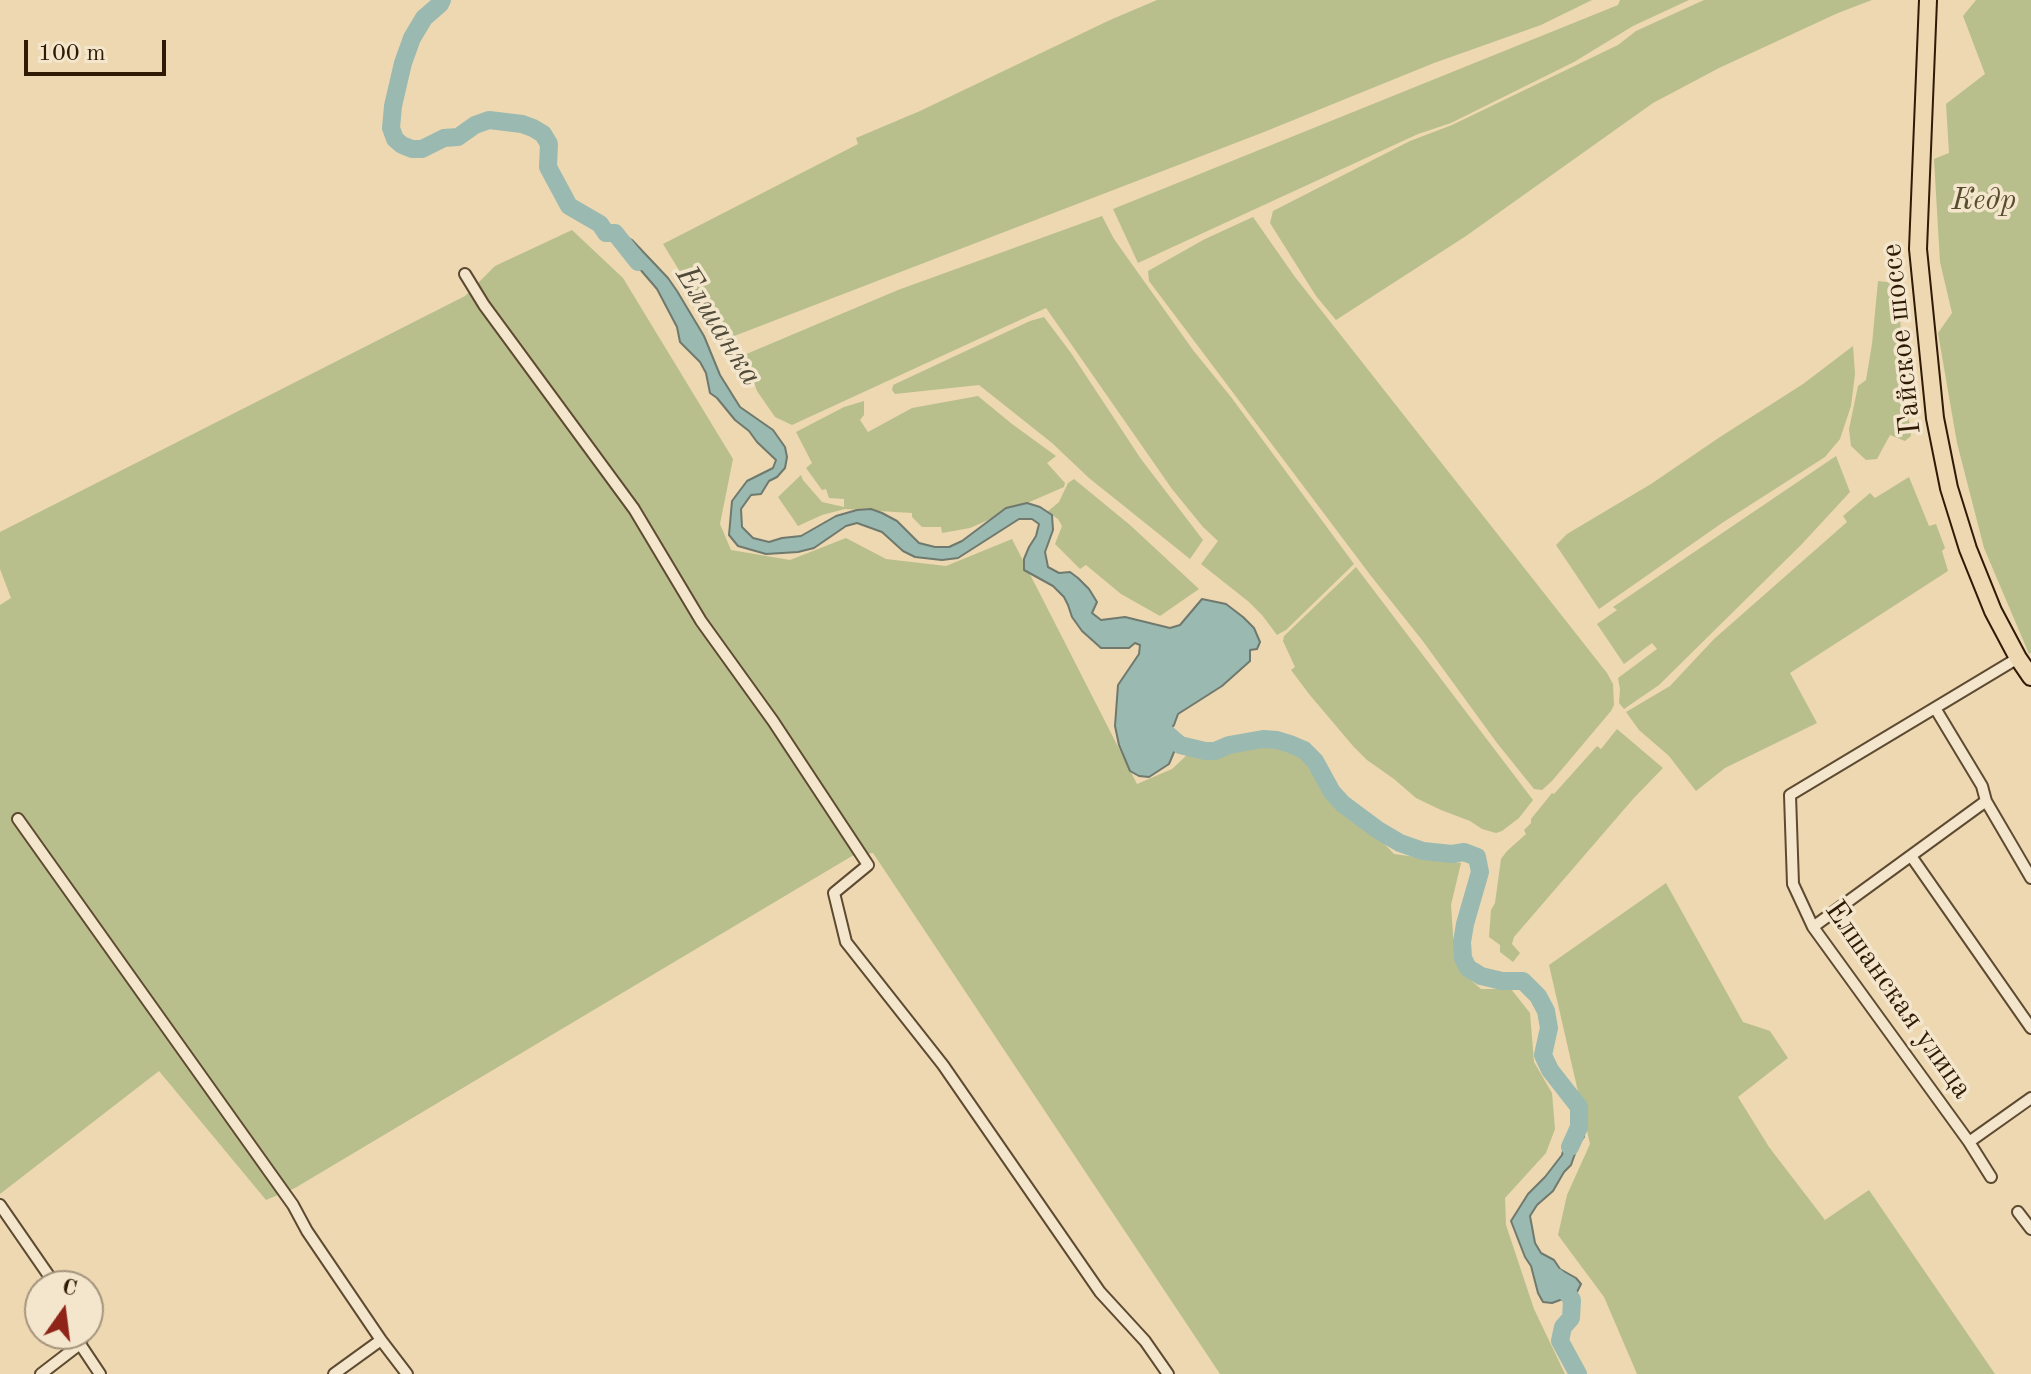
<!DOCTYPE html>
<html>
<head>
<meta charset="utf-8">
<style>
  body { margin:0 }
  #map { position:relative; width:2031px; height:1374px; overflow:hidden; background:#edd8b1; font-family:"Old Standard TT",serif }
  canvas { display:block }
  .north { position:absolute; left:24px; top:1270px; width:80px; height:80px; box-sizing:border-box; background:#f3e6cc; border:2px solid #a5947d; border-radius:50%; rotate:14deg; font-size:22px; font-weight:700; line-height:32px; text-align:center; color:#2f1a06 }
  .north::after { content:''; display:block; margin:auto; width:28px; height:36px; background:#8f2418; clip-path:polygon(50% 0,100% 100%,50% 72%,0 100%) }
  .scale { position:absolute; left:24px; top:40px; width:142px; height:36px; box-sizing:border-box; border:4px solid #2f1a06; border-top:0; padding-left:10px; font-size:24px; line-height:28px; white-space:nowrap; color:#2f1a06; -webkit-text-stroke:6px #f3e6cc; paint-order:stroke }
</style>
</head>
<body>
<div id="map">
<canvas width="2031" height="1374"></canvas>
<div class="north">С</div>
<div class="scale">100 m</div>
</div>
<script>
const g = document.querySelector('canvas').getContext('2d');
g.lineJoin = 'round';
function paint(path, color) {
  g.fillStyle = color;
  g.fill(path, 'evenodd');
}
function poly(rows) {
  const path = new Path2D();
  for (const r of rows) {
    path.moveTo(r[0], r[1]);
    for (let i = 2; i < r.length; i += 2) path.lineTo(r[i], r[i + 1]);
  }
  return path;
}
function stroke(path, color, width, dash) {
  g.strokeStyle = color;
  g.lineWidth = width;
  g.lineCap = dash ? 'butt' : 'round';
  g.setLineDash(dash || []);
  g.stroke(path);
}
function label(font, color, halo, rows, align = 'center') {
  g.font = font + ' "Old Standard TT",serif';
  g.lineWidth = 7;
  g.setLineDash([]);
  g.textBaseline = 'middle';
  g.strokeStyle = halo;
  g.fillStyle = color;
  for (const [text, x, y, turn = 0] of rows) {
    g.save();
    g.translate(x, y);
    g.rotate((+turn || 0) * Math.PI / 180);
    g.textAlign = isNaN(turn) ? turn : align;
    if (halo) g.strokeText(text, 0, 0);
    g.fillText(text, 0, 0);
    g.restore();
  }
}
paint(poly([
  [1157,0,1592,0,1541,25,1434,63,1264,132,729,338,705,288,693,293,663,244,858,144,856,138,920,111,1110,20],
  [1620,0,1689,0,1633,26,1574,62,1451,123,1418,134,1138,263,1113,209,1618,5],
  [1704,0,1872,0,1838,13,1719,68,1653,103,1466,236,1336,320,1316,296,1270,223,1273,211,1410,141,1452,125,1618,45,1636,31],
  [1976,0,2031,0,2031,653,2029,654,1984,548,1957,443,1938,333,1952,313,1940,262,1934,159,1949,153,1946,104,1985,74,1963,16],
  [1102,216,1114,239,1193,350,1231,397,1354,564,1286,630,1277,635,1262,615,1249,602,1201,564,1218,541,1203,527,1172,489,1046,308,792,425,775,417,757,391,744,355,898,290],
  [1253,217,1295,277,1607,673,1613,684,1614,705,1611,711,1552,781,1542,790,1534,789,1497,743,1422,640,1371,576,1149,281,1148,271,1205,239],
  [572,230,623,278,733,459,720,524,731,550,790,560,846,538,886,559,946,566,1012,539,1137,784,1172,769,1188,754,1276,745,1302,755,1313,769,1394,854,1461,863,1451,905,1454,949,1466,976,1481,989,1511,989,1530,1013,1534,1062,1552,1093,1555,1129,1546,1153,1505,1198,1506,1225,1534,1309,1565,1374,1220,1374,873,853,852,856,295,1188,266,1200,159,1071,0,1194,0,605,11,598,0,569,0,532,465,296,495,266],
  [1878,281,1894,283,1900,310,1902,362,1911,436,1905,441,1890,435,1877,459,1866,460,1851,446,1849,429,1858,386,1866,380,1872,344],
  [1044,317,1071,353,1141,459,1203,540,1190,559,1089,478,1052,443,979,385,895,394,892,390,893,385,1030,321],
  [1853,346,1855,374,1851,406,1840,439,1825,457,1722,523,1599,609,1556,545,1567,534,1651,484,1720,437,1803,384],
  [978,396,1012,424,1056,456,1047,463,1065,483,1064,487,970,528,942,533,941,527,922,527,912,517,912,513,845,509,822,515,798,526,778,497,801,475,803,480,822,502,844,507,844,499,829,498,826,489,822,490,806,468,812,463,796,432,844,407,864,401,864,415,860,420,868,432,912,408],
  [1836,456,1850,492,1801,545,1659,685,1624,709,1619,703,1620,689,1618,678,1657,649,1652,643,1624,664,1597,624,1617,610,1613,607],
  [1909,477,1929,526,1936,524,1945,548,1942,551,1948,571,1790,673,1817,723,1725,768,1696,791,1669,756,1639,730,1626,712,1670,686,1714,639,1847,522,1843,516,1870,493,1875,498],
  [1074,479,1130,525,1199,589,1160,616,1121,594,1086,565,1080,569,1055,544,1062,526,1058,519,1047,512,1059,502,1068,483],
  [1356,567,1533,800,1519,818,1502,831,1496,833,1482,829,1470,821,1441,810,1416,798,1394,779,1367,760,1353,746,1309,694,1291,670,1295,667,1283,641,1284,636],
  [1617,729,1663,768,1633,799,1514,937,1512,944,1520,953,1513,962,1500,952,1500,945,1489,937,1491,910,1495,903,1501,859,1507,851,1526,834,1524,830,1531,823,1531,819,1552,793,1554,794,1597,746,1601,749],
  [1666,883,1743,1022,1770,1031,1788,1058,1738,1097,1769,1147,1825,1220,1869,1190,1995,1374,1637,1374,1604,1297,1558,1235,1567,1195,1590,1144,1549,965]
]), '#b8bf8c');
const water = poly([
  [620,233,632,240,668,278,677,291,704,336,720,375,740,407,773,430,785,447,787,457,785,468,777,477,769,481,761,494,751,495,741,509,742,527,753,538,769,542,782,538,801,536,836,516,857,510,871,509,882,513,897,521,919,543,935,547,949,547,962,541,1006,508,1027,503,1040,507,1052,515,1053,530,1045,552,1048,567,1059,573,1070,572,1078,578,1089,589,1097,602,1092,613,1101,620,1125,617,1170,628,1180,625,1202,599,1226,604,1243,617,1254,628,1260,642,1257,649,1250,650,1250,661,1222,686,1178,714,1174,725,1166,734,1166,739,1171,743,1177,745,1169,764,1149,777,1139,776,1130,771,1119,745,1115,726,1118,685,1139,654,1140,645,1135,643,1129,648,1101,648,1082,631,1072,617,1068,605,1064,597,1053,586,1024,570,1024,559,1029,547,1036,536,1039,524,1032,519,1019,519,958,558,942,560,915,557,903,551,882,532,857,523,846,526,814,548,798,552,766,554,738,546,729,535,732,501,747,481,773,468,776,460,757,442,749,431,735,420,717,398,710,393,706,373,700,362,680,342,677,327,657,289,639,268,616,245,626,244,620,233],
  [1580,1125,1583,1127,1584,1137,1578,1145,1571,1165,1564,1172,1553,1191,1537,1205,1530,1216,1535,1243,1541,1253,1554,1260,1560,1269,1576,1278,1581,1284,1576,1294,1552,1303,1543,1302,1538,1293,1531,1266,1525,1257,1511,1221,1528,1194,1545,1177,1562,1155,1564,1147,1571,1141,1580,1125]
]);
paint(water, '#9ab9b1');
stroke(water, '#6f796d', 2);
stroke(poly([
  [442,0,440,4,424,18,412,38,403,63,393,106,391,128,395,139,402,145,412,149,422,149,444,138,458,137,475,125,489,120,522,124,533,128,543,134,549,144,548,167,569,206,600,224,606,233,615,233,638,262],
  [1150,719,1180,745,1205,751,1215,751,1229,745,1263,739,1277,740,1290,744,1304,750,1315,761,1332,792,1343,804,1378,830,1400,843,1423,851,1452,854,1464,852,1477,857,1480,872,1465,924,1462,942,1463,958,1468,968,1481,976,1502,981,1523,981,1538,996,1546,1011,1549,1028,1543,1055,1550,1070,1579,1107,1579,1127,1570,1147],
  [1556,1277,1572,1300,1571,1318,1563,1327,1560,1341,1578,1374]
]), '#9ab9b1', 18);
const minor = poly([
  [465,274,484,305,634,509,701,621,773,721,868,865,834,893,846,942,943,1065,1100,1292,1145,1341,1168,1374],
  [1935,708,1982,786,1986,801,2031,878],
  [18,819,293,1205,307,1231,381,1340,407,1374],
  [1911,856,2031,1028],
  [1813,927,1986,801],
  [1969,1142,2031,1098],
  [1991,1177,1969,1142,1813,927,1793,884,1790,795,2018,658],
  [0,1205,56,1286],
  [2018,1212,2031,1229],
  [80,1344,100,1374],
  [41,1374,80,1344,84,1334],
  [334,1374,381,1340]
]);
const primary = poly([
  [1928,0,1918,249,1935,418,1949,488,1968,549,1993,611,2018,658,2031,677]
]);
stroke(minor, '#5e4a31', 14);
stroke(primary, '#2f1a06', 20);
stroke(minor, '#f3e6cc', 10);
stroke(primary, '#edd8b1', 16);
label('italic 30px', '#584c2e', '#f3e6cc', [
  ["Кедр",1984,201]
]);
label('30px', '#2f1a06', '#f3e6cc', [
  ["Гайское шоссе",1902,339,-96],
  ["Елшанская улица",1898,1000,55]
]);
label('italic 32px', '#4f4a39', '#f3e6cc', [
  ["Елшанка",718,326,58]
]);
</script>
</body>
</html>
